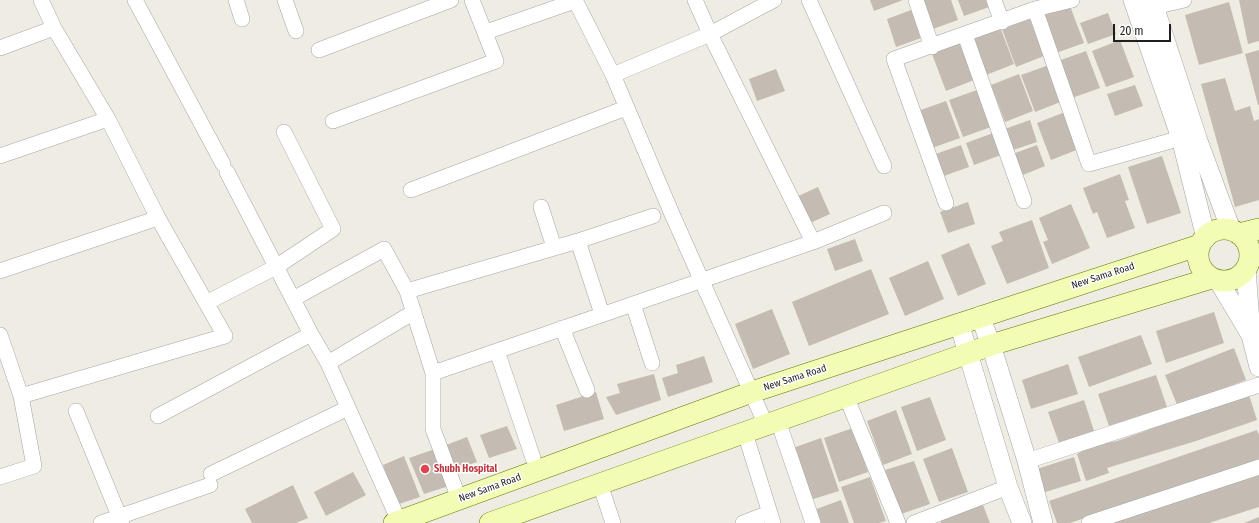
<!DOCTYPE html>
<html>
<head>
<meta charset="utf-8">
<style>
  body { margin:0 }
  #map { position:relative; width:1259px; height:523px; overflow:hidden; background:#efece3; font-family:"Fira Sans Condensed",sans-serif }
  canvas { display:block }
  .scale { position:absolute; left:1113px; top:24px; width:58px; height:18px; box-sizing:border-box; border:2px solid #1e1e1e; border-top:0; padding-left:5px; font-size:12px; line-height:14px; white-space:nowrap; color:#1e1e1e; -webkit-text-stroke:3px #fff; paint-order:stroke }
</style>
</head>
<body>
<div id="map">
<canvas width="1259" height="523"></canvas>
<div class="scale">20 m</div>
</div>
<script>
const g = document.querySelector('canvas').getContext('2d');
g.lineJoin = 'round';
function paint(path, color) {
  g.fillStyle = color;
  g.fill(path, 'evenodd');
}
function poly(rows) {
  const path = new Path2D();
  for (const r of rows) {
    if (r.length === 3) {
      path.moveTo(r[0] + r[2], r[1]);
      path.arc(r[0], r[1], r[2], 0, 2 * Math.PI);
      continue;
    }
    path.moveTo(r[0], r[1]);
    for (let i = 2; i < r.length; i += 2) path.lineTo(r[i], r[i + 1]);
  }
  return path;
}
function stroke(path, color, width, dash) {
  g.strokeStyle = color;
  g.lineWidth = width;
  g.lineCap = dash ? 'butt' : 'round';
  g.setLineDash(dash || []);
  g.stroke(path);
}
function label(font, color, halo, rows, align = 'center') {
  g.font = font + ' "Fira Sans Condensed",sans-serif';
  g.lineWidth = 3;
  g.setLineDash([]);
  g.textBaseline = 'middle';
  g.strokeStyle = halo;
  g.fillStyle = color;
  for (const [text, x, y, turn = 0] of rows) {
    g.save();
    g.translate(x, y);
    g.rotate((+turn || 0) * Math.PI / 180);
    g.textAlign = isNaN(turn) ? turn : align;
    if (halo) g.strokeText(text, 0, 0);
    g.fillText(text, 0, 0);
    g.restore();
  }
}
paint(poly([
  [870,0,903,0,874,11],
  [919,0,951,0,958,20,930,30],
  [958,0,990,0,992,6,964,16],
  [1239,0,1259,0,1259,41,1248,44],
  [1229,2,1243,53,1199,65,1185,15],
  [1070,6,1084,43,1056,53,1042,16],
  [914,9,924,37,896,47,887,19],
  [1108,13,1116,34,1088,44,1080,23],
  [1030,19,1044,56,1016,67,1002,29],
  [1000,27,1014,64,986,75,972,38],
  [1120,40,1134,77,1106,87,1092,51],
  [960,43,974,80,946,91,932,54],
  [1259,50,1259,105,1258,105,1245,54],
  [1086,51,1100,88,1072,98,1058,61],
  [1049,65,1063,101,1035,112,1021,75],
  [776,69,785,91,757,101,749,79],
  [1019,74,1033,111,1005,122,991,85],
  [1225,78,1235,111,1250,106,1254,121,1259,119,1259,200,1235,207,1201,84],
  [1135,85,1143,106,1115,116,1107,94],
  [977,90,991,127,963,137,949,100],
  [946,101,960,138,932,148,918,111],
  [1065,112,1079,149,1051,160,1037,123],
  [1030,120,1037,142,1010,151,1002,130],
  [993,133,1001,155,974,165,966,143],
  [961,145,969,167,941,177,933,155],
  [1037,145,1045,166,1018,177,1010,155],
  [1162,156,1181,213,1147,224,1128,167],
  [1120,174,1129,200,1125,201,1135,228,1107,238,1097,212,1093,214,1083,188],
  [818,187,830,214,808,224,796,197],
  [968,202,975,224,948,233,940,212],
  [1071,204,1090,248,1052,264,1043,242,1048,240,1039,218],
  [1032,220,1049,268,1007,284,991,246,1003,241,999,232],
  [855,239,863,261,835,271,827,249],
  [969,243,986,284,958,296,941,255],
  [928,261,944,299,905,316,889,278],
  [871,269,889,314,809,346,792,302],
  [772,309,790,354,753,369,735,324],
  [1214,312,1224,343,1166,363,1156,331],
  [1141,335,1152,364,1089,387,1078,357],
  [1234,348,1246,380,1178,407,1165,375],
  [704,356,713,382,668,397,662,378,678,373,676,365],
  [1068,364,1078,394,1031,409,1022,380],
  [654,374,661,400,616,415,606,397,620,393,617,384],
  [1156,375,1167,407,1109,426,1098,394],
  [596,392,604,419,564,431,556,405],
  [1249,395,1257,420,1196,441,1107,468,1109,473,1086,481,1077,454,1093,445,1117,441,1148,430,1150,426,1185,415,1186,417],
  [930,397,946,440,917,451,901,407],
  [1084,400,1094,431,1059,443,1048,412],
  [896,410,912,454,883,465,867,421],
  [507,426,517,449,489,458,480,435],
  [853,428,868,472,839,482,824,438],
  [1257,430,1259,435,1259,459,1070,523,1057,523,1049,501],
  [467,437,477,462,450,471,441,447],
  [821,438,839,491,810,500,793,448],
  [952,448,968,492,939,502,923,459],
  [435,449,449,486,424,494,409,458],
  [404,456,420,497,396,505,383,465],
  [1074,457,1081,481,1042,493,1034,470],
  [914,461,930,504,901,514,885,470],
  [353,472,366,495,326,516,314,492],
  [1259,474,1259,507,1209,523,1110,523],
  [870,477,886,521,879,523,854,523,841,487],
  [293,485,308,518,296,523,252,523,245,509],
  [841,500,849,523,818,523,814,510],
  [983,505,990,523,941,523,940,520],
  [1259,517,1259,523,1244,523]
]), '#c4bcb3');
const minor = poly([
  [135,0,223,164],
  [236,0,242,19],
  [285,0,296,31],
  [575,0,613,75,672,214,766,425],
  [695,0,710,34,813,242],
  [809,0,884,166],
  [916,0,932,47],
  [994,0,1002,22],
  [1154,7,1184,0],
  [1035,9,1089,164,1181,138],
  [486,32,575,1],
  [965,35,1024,201],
  [0,48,54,28],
  [319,50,451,0],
  [613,75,710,34,774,0],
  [333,121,496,61,472,0],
  [0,156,108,119],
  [227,172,311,334,328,363,399,521],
  [411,190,626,108],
  [946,203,894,59,1035,9,1072,0],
  [541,207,554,247],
  [578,241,602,314],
  [0,271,158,218],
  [407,291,578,241,653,216],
  [293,299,384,249,407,291,433,373,433,429,459,499],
  [206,303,276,267,333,229,284,132],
  [633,304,652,363],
  [562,328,587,390],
  [0,335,21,396,34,466,0,477],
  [497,351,533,458],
  [328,363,414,312],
  [433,373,813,242,884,213],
  [21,396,225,336,158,218,108,119,54,28,41,0],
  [846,396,898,523],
  [76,411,122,523],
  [158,416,311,334],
  [778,421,813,523],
  [745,433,773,523],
  [1027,461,1259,385],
  [211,474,348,408],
  [600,484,613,523],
  [101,523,210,485],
  [743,523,769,513],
  [914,523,1008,487],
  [1089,523,1259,467]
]);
const tertiary = poly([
  [1133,0,1181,138,1206,238],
  [1152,0,1198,141,1231,230],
  [1246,269,1251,335,1259,367],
  [1218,280,1249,332],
  [980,316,991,345,1027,461,1043,523],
  [959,323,1008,487,1022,523]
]);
const secondary = poly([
  [1224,255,26],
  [1239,234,1259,229],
  [394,523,752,392,1200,245],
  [490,523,991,345,1212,278]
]);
stroke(minor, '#a5a5a5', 16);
stroke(tertiary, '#a5a5a5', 20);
stroke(secondary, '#617901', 22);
stroke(minor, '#fff', 15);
stroke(tertiary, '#fff', 19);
stroke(secondary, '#f2fcb5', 21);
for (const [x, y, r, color] of [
  [425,469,5,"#e0444e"]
]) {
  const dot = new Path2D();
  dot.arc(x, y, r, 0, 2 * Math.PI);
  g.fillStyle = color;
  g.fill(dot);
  stroke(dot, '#fff', 1.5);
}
label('10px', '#1e1e1e', '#fff', [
  ["New Sama Road",1103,276,-18],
  ["New Sama Road",795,378,-18],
  ["New Sama Road",490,488,-20]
]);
label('bold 10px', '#be3a42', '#fff', [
  ["Shubh Hospital",434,469]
], 'left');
</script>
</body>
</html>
